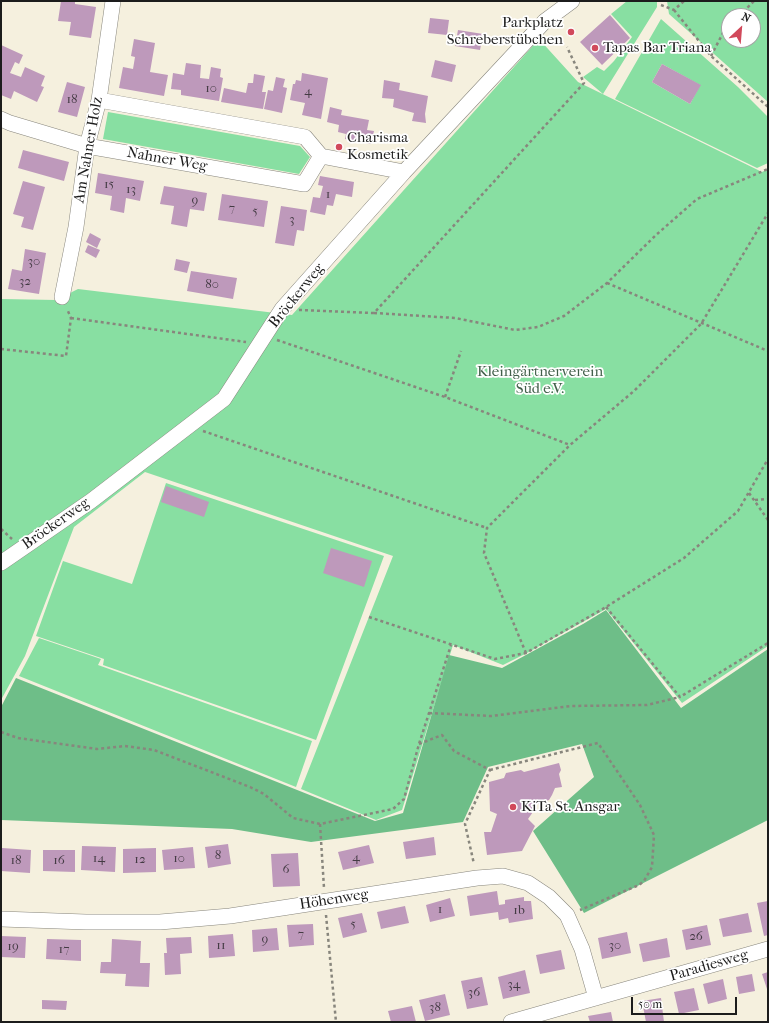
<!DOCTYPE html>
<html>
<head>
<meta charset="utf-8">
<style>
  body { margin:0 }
  #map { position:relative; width:769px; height:1023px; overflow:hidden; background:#f5f0de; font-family:"IM FELL French Canon",serif }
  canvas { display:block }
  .frame { position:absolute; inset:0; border:2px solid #1c1c1c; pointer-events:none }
  .north { position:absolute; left:721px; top:8px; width:40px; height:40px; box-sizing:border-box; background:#fff; border:1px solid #a4a4a4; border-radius:50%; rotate:26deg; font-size:11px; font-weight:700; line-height:16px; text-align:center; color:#1c1c1c }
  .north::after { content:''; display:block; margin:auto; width:14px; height:18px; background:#d1495b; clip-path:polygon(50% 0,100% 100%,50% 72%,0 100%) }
  .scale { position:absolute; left:631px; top:997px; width:106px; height:18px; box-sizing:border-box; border:2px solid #1c1c1c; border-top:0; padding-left:5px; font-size:12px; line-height:14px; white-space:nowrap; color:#1c1c1c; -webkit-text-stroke:3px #fff; paint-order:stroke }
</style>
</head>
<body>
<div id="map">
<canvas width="769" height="1023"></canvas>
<div class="frame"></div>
<div class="north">N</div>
<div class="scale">50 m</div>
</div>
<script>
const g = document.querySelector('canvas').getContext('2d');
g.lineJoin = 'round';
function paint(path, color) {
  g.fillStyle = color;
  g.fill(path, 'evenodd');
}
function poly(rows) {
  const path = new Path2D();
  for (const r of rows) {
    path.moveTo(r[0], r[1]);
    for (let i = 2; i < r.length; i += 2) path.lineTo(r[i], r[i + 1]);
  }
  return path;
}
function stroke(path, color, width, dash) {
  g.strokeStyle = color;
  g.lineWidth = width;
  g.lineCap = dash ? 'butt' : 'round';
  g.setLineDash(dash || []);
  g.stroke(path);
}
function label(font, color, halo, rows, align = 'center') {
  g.font = font + ' "IM FELL French Canon",serif';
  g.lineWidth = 3.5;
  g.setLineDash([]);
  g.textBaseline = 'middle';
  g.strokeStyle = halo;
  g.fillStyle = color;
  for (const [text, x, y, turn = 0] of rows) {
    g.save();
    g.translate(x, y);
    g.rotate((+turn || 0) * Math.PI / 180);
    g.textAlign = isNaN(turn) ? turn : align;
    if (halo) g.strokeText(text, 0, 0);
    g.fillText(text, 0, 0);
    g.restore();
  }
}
paint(poly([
  [627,1,657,1,657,7,603,94,583,77,597,67,604,71,614,61,632,37,611,14],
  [667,1,768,1,768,102,669,14],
  [729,16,753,16,753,40,729,40],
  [661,19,738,87,768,117,768,163,757,168,615,99],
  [662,64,700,85,690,104,652,82],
  [539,39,578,82,762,172,768,169,768,646,682,703,606,609,527,653,503,665,453,645,402,810,376,820,301,789,393,556,145,472,74,527,25,656,1,700,1,299,56,300,78,289,292,315],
  [108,112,300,146,310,157,299,174,103,139],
  [166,483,384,556,316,740,103,665,104,659,36,636,63,561,132,584],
  [39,638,101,659,98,665,312,741,296,787,19,676]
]), '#88dfa2');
paint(poly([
  [606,610,681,708,768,649,768,820,584,913,533,831,594,777,582,744,488,767,463,822,311,842,232,829,1,820,1,707,16,678,375,821,403,813,449,655,502,668,583,624]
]), '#6ebe88');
paint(poly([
  [61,1,75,1,75,4,96,7,91,38,69,35,71,22,58,21],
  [610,15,630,38,602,65,580,42],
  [430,18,449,20,447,35,428,33],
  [458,30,483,34,480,50,455,46],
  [134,39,155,43,150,72,168,75,164,96,119,88,123,67,133,69,135,57,131,56],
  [1,45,23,55,19,64,15,62,10,73,21,77,25,67,45,76,41,86,44,87,37,102,14,91,11,99,1,95],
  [435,60,456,65,452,82,431,77],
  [186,63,201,65,200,78,209,79,211,67,221,69,220,77,223,78,219,101,181,95,181,90,171,89,173,73,184,75],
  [662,64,701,85,690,104,652,82],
  [302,73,328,78,321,119,302,115,305,103,290,100,293,84,295,84,296,80,301,81],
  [254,74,265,76,262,92,266,92,263,109,221,102,224,88,246,93,248,83,253,83],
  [276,77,285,79,283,87,287,88,282,113,264,109,268,90,273,91],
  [384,80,400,83,399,90,428,96,425,114,426,123,412,121,414,113,393,107,394,99,382,98],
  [67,82,85,87,77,117,58,112],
  [330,107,342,110,341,115,369,120,367,130,374,131,371,144,345,139,346,134,338,132,339,125,327,122],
  [23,150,69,162,64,181,18,168],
  [98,173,144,181,140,201,126,198,124,213,110,210,112,196,95,193],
  [320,176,354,182,352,197,336,194,333,206,327,205,325,215,310,212,313,197,320,198,323,186,318,185],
  [23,181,45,187,33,230,21,227,24,217,13,214],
  [164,186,207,193,204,211,190,209,187,227,171,224,174,206,160,204],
  [222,194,268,201,264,227,218,220],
  [281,206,307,210,304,231,297,230,294,246,275,243],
  [90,233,101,239,97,248,86,242],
  [88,245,100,250,96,258,85,252],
  [25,249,46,253,39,294,8,289,12,269,22,271],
  [176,259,190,262,187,273,174,270],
  [191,271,237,278,233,299,187,291],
  [166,486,209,502,204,517,161,502],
  [331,548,372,561,364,587,323,573],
  [559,763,561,770,559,774,562,787,555,788,552,795,549,800,535,805,535,809,528,819,535,826,522,851,487,855,484,832,491,832,497,814,490,811,489,782,504,778,506,773,521,770,524,772],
  [434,837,436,855,406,859,403,842],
  [228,844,231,864,208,868,205,847],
  [369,845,374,863,343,870,338,852],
  [82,846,116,847,115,872,81,870],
  [193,847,195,868,164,870,162,850],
  [2,848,31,850,30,873,1,871],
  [156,848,156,872,123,873,123,849],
  [43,850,75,850,75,872,43,871],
  [298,853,300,886,273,887,271,854],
  [497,891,499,905,505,904,505,900,524,897,524,901,531,901,533,919,509,923,508,918,499,920,498,912,470,916,467,896],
  [450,898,455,916,430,922,426,905],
  [768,901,768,935,764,936,757,903],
  [405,906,409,923,381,929,377,912],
  [362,913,367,932,343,938,338,918],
  [748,913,752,932,723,937,719,919],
  [313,924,314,945,289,947,287,925],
  [707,925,711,945,686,950,682,930],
  [277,928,279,950,253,952,252,930],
  [627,932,631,953,602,959,598,938],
  [233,934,235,956,209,958,208,936],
  [1,936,26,937,25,958,1,957],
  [191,937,192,953,180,954,181,974,165,975,164,953,167,953,166,938],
  [667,938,670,957,643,962,639,944],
  [47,939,81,940,81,961,46,959],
  [112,939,141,941,140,963,150,963,149,987,125,986,126,974,100,973,101,962,111,962],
  [561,950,565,969,540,974,536,955],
  [525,970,530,993,503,999,498,977],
  [768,972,768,992,762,974],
  [752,974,755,991,739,994,736,977],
  [482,977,488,1005,467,1009,461,981],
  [723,979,727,999,708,1004,703,984],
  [694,988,699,1010,679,1014,674,992],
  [445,994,450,1015,425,1021,419,1000],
  [661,998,664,1022,646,1022,642,1001],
  [42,1000,67,1001,66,1010,42,1009],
  [412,1006,416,1022,391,1022,388,1011],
  [611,1012,613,1022,590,1022,588,1016]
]), '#be99bb');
const minor = poly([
  [1,119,10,123,87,146,304,184,321,156,305,137,99,100],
  [321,156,404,172],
  [62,297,76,227,87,146,99,100,113,1],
  [1,563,91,501,224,399,282,309,404,172,545,21,572,1],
  [1,919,86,922,160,922,230,916,477,878,503,876,528,883,549,897,567,915,582,949,596,998],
  [511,1022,768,949]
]);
stroke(minor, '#88867d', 16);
stroke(poly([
  [661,5,674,10,684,1],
  [674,10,711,56,768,107],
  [739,16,754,1],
  [711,56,724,31,729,26],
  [607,283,768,351],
  [299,310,374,313,584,83,567,47],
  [374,313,455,318,515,330,538,327,564,316,607,283,656,235,697,199,768,169],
  [71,318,246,342],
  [277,340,445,397,570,445],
  [1,349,66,356,71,318,67,309],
  [445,397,461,351],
  [203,431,487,528],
  [749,493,768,520],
  [755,500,768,499],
  [1,529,12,539],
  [606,607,680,697,768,643],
  [369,617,495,659,526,653,606,607,684,558,738,511,768,459],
  [526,653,484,553,487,528,570,445,634,391,701,324,768,213],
  [429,713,491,716,571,706,647,705,680,697],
  [1,732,18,738,97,749,125,746,154,750,250,787,264,794,293,818,320,824,393,809,404,799,419,744,451,645],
  [419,744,442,735,454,751,490,770,465,824,474,864],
  [490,770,598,743,640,805,654,835,652,867,644,881,639,885,580,910],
  [320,824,324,888],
  [326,915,336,1022]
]), '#88867d', 2.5, [3, 3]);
stroke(minor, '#fff', 15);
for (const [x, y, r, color] of [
  [571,32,4,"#d1495b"],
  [595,48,4,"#d1495b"],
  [339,147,4,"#d1495b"],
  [513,807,4,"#d1495b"]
]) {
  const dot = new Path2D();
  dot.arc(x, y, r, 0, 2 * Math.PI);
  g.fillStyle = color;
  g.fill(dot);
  stroke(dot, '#fff', 1.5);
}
label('13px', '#443b44', null, [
  ["10",211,89],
  ["4",308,92],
  ["18",72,100],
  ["15",109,185],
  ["13",131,190],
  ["1",328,195],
  ["9",195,201],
  ["7",232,209],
  ["5",255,212],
  ["3",292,220],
  ["30",34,262],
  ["32",25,282],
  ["80",212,285],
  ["8",218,856],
  ["4",356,858],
  ["14",99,859],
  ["10",179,859],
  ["12",140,860],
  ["18",16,861],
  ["16",59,861],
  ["6",286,870],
  ["1",440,910],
  ["1b",519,911],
  ["5",353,925],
  ["7",301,935],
  ["26",696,937],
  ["9",265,940],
  ["11",221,946],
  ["30",615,946],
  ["19",13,947],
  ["17",64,950],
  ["34",514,985],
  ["36",474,993],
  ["38",435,1008]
]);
label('15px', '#1c1c1c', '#fff', [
  ["Parkplatz",563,23,"right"],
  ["Schreberstübchen",563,40,"right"],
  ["Tapas Bar Triana",603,48],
  ["Charisma",347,138],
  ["Kosmetik",347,155],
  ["KiTa St. Ansgar",521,807]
], 'left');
label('15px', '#1c1c1c', '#fff', [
  ["Am Nahner Holz",89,150,-80],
  ["Nahner Weg",167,160,10],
  ["Bröckerweg",297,296,-51],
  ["Bröckerweg",56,524,-35],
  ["Höhenweg",334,900,-9],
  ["Paradiesweg",709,966,-16]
]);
label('15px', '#42604b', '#fff', [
  ["Kleingärtnerverein",540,372],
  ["Süd e.V.",540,389]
]);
</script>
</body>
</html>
